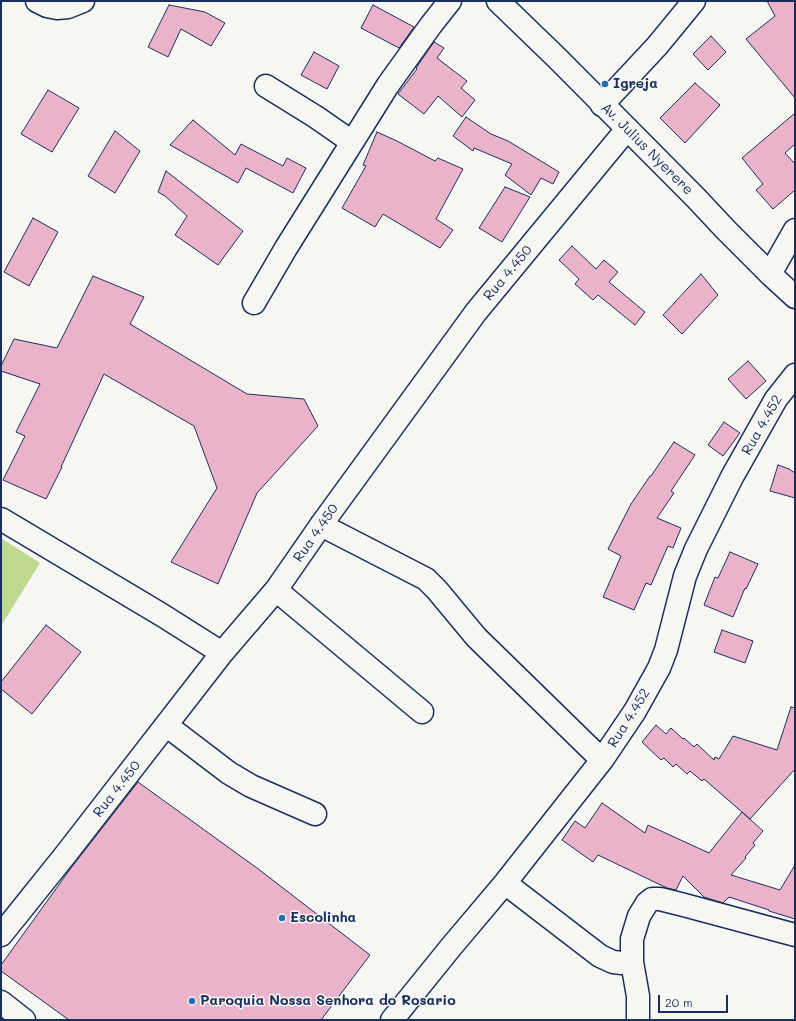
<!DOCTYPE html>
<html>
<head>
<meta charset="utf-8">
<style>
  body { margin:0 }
  #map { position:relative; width:796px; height:1021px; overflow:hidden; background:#f6f6f2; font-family:Mali,sans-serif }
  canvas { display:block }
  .frame { position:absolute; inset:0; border:2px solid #1b2f5e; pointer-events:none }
  .scale { position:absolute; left:658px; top:995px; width:70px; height:18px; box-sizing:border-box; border:2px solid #1b2f5e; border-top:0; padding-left:5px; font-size:12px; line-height:14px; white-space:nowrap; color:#1b2f5e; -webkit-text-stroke:3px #f6f6f2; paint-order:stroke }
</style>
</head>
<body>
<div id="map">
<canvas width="796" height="1021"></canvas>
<div class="frame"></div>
<div class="scale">20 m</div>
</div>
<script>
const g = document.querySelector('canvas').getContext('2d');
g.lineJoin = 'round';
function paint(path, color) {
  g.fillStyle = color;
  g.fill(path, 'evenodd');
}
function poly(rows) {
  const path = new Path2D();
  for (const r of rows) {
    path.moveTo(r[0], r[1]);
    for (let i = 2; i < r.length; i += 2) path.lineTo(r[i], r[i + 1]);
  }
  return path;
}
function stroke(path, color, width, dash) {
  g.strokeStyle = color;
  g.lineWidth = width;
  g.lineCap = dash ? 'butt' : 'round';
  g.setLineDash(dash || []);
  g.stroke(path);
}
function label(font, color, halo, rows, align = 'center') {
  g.font = font + ' Mali,sans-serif';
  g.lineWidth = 3;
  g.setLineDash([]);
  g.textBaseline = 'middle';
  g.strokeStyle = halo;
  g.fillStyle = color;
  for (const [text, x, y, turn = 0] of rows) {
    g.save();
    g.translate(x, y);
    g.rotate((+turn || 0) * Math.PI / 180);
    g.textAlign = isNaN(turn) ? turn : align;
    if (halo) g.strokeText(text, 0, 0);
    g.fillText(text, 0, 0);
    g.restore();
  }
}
paint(poly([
  [1,538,40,563,1,626]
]), '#bfd990');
const building = poly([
  [767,1,795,1,795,98,746,39,775,16,767,1],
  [169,5,205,12,225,23,211,46,181,29,168,57,148,47,169,5],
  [373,5,414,27,399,48,361,28,373,5],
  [711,36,726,52,708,70,693,54,711,36],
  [434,42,444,48,437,58,467,81,461,88,475,100,462,117,438,96,424,114,398,94,417,69,416,68,434,42],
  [314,52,339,66,327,89,301,75,314,52],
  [695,83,720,105,685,143,660,118,695,83],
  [48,90,79,108,52,152,21,134,48,90],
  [795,113,795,144,785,153,795,164,795,190,773,209,756,190,763,184,742,158,795,113],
  [466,117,491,134,508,141,559,172,553,184,541,178,531,195,505,175,512,164,474,148,473,151,453,136,466,117],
  [193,120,235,155,241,144,283,166,287,158,306,168,293,193,246,168,238,183,170,145,193,120],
  [115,131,140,151,115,193,88,176,115,131],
  [377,132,397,141,435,161,438,158,463,169,436,219,453,230,440,248,383,214,375,227,342,208,366,166,363,165,377,132],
  [166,171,243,231,218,265,175,235,187,216,165,196,158,192,166,171],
  [505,187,530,197,502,242,479,228,505,187],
  [33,218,58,232,29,286,4,272,33,218],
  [572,246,596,269,604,260,618,272,609,282,645,312,635,325,598,295,593,300,575,284,579,279,559,260,572,246],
  [701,274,718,295,682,334,663,315,701,274],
  [93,276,144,297,130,324,247,394,304,399,318,426,257,493,218,584,171,562,217,488,194,426,104,374,61,467,62,467,46,499,3,480,25,436,16,432,40,384,1,371,1,366,14,339,57,348,93,276],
  [748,361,766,381,746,399,728,379,748,361],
  [724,422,740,433,723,456,708,445,724,422],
  [674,442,695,455,671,491,674,493,657,518,681,528,673,548,668,546,651,585,646,583,634,610,603,597,621,556,608,549,631,504,650,476,651,476,674,442],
  [778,465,789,469,795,473,795,498,770,491,778,465],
  [730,552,758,564,746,589,745,588,733,617,704,605,715,577,718,578,730,552],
  [46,625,81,652,32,714,1,689,1,682,46,625],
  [722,630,753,641,745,663,714,652,722,630],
  [791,707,795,708,795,769,750,819,704,779,702,781,690,771,687,774,676,764,673,767,664,758,661,760,642,742,656,725,666,734,671,728,683,739,684,738,694,747,697,744,714,760,715,757,719,759,733,736,777,750,791,707],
  [138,782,257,868,370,955,321,1020,69,1020,1,971,1,965,71,868,138,782],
  [602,803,645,833,648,825,709,853,742,812,763,831,753,843,755,845,745,857,746,858,731,875,780,890,795,865,795,919,769,911,769,910,729,897,723,903,704,897,683,876,676,890,667,888,598,855,593,862,562,840,575,821,585,828,602,803]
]);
paint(building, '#eab3ca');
stroke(building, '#1b2f5e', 1);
const street = poly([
  [37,1,47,6,57,8,68,7,83,1],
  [266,86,316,117,352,142],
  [602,105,657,46,694,1],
  [770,274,795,230],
  [254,303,286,248,388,85,431,25,450,1],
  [1,519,162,615,222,653],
  [321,525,426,579,437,590,476,637,602,760],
  [276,590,422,712],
  [166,725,229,773,251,786,315,814],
  [505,883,600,956,613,962,622,963,632,962],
  [1,935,66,854,222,653,276,590,321,525,476,312,627,129],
  [1,1002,24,1020],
  [392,1020,451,947,505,883,602,760,635,711,659,668,666,650,685,576,696,549,732,477,776,399,795,375],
  [638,1020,638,996,632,962,632,939,639,916,647,903,652,899,660,899,684,905,795,935]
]);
const secondary = poly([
  [498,1,557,58,696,198,726,230,770,274,795,297]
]);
stroke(street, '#1b2f5e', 25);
stroke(secondary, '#1b2f5e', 25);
stroke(street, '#f6f6f2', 22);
stroke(secondary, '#f6f6f2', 22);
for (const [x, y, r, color] of [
  [605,84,4,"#1f6fb2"],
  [282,918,4,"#1f6fb2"],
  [192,1001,4,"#1f6fb2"]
]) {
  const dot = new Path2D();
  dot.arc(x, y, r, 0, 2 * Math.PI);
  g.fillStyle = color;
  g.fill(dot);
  stroke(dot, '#f6f6f2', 1.5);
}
label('bold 14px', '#1b2f5e', '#f6f6f2', [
  ["Igreja",613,84],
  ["Escolinha",290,918],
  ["Paroquia Nossa Senhora do Rosario",200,1001]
], 'left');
label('14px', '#1b2f5e', '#f6f6f2', [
  ["Av. Julius Nyerere",647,149,45],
  ["Rua 4.450",508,273,-50],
  ["Rua 4.452",762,425,-60],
  ["Rua 4.450",316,533,-55],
  ["Rua 4.452",629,718,-58],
  ["Rua 4.450",117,789,-52]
]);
</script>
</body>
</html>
